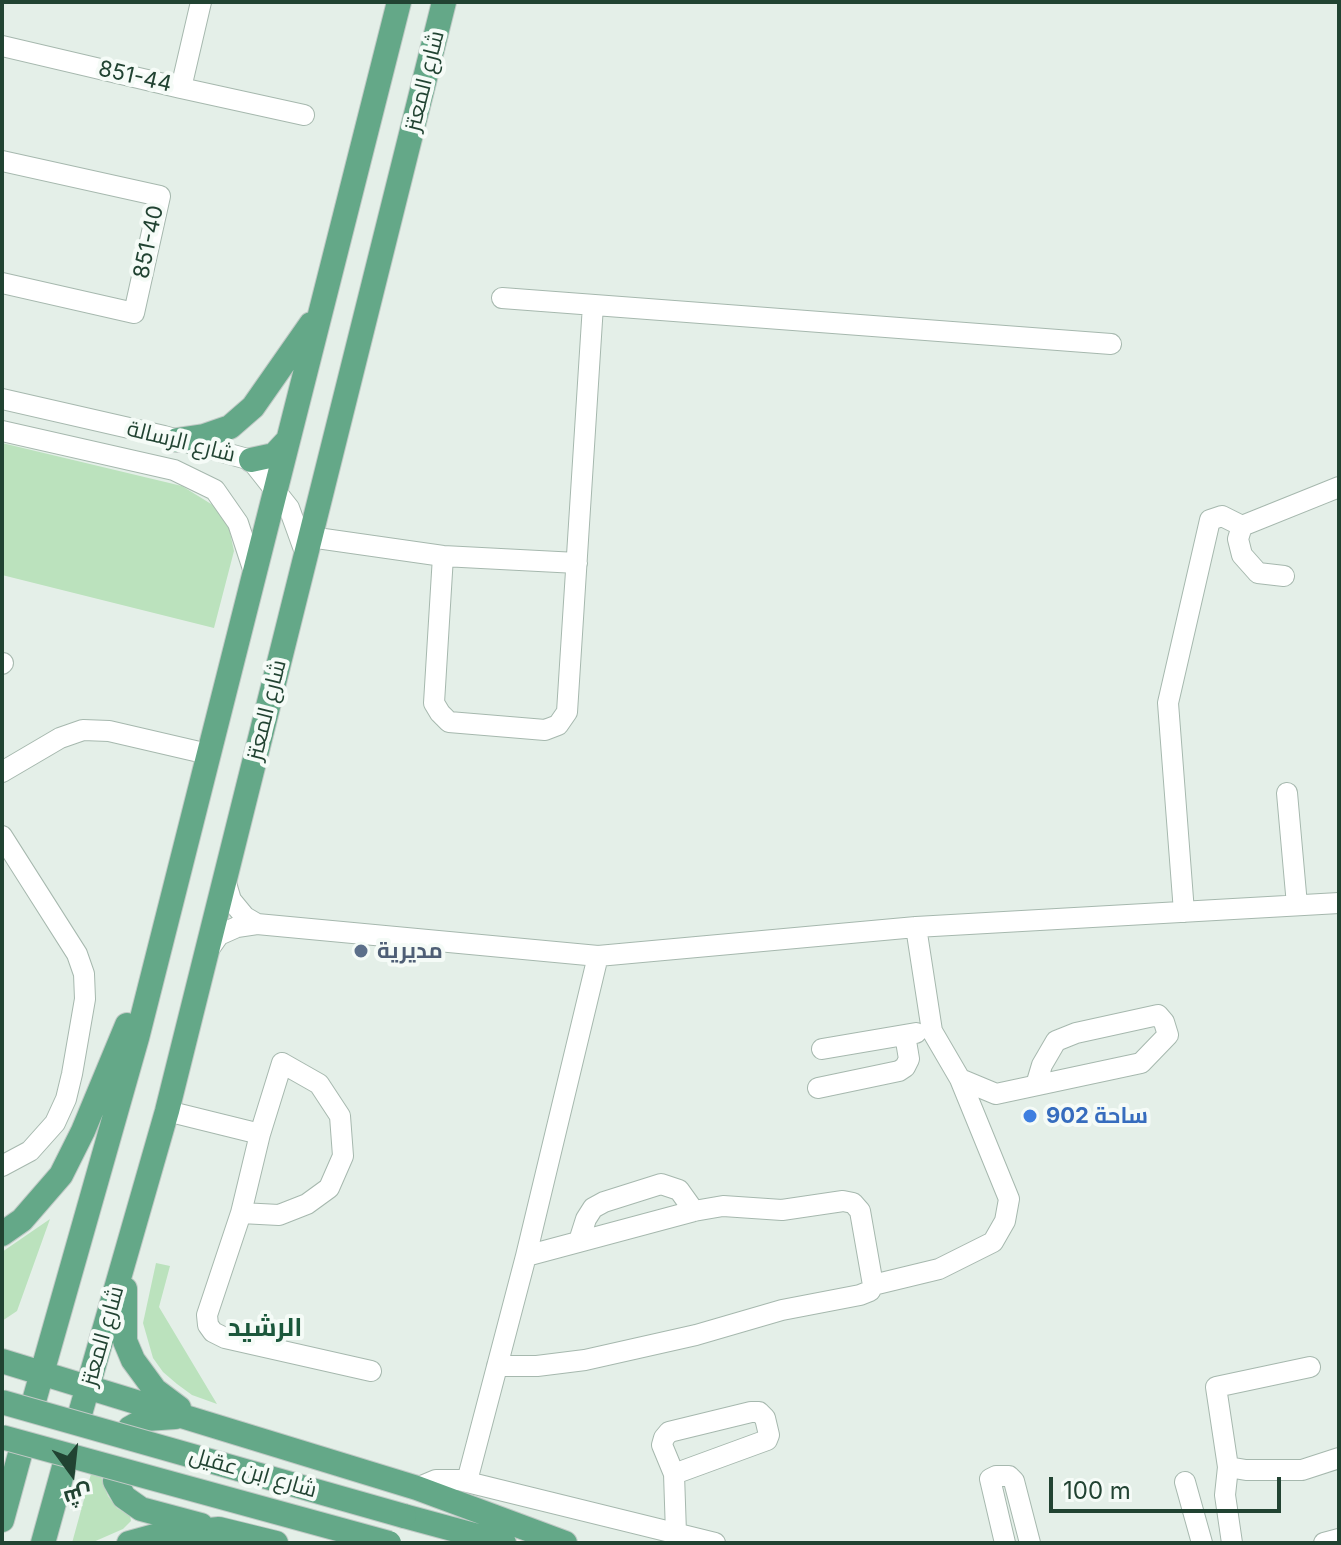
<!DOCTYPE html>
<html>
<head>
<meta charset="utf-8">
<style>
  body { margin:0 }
  #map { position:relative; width:1341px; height:1545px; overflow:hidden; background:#e4efe8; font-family:Inter,Cairo,sans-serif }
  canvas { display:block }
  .frame { position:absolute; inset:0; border:4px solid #214332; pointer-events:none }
  .north { position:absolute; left:32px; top:1433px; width:80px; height:80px; -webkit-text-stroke:6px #f5fbf7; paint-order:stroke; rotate:165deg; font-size:22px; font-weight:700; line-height:32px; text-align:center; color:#214332 }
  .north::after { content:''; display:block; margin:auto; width:28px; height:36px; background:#214332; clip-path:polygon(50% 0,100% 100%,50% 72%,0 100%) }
  .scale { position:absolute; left:1049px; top:1477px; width:232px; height:36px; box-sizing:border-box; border:4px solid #214332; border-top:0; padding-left:10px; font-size:24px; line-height:28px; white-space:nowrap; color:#214332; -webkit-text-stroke:6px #f5fbf7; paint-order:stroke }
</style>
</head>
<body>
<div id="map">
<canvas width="1341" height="1545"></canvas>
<div class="frame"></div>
<div class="north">ش</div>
<div class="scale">100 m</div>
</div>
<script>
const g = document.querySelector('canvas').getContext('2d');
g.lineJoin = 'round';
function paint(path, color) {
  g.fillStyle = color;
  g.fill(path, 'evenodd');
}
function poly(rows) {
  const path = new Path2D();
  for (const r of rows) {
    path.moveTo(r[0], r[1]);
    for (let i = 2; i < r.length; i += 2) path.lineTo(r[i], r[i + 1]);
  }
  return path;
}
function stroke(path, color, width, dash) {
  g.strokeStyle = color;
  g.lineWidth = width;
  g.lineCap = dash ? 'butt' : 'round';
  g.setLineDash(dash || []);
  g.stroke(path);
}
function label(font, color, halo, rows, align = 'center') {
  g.font = font + ' Inter,Cairo,sans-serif';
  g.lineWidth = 8;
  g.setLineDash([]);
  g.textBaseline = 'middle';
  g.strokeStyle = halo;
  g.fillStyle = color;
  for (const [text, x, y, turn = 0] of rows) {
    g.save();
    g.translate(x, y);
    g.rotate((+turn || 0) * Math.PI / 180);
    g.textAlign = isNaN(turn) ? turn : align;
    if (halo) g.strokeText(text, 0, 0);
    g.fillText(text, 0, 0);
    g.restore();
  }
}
paint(poly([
  [2,443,182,486,216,507,229,528,234,551,214,628,2,575],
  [50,1219,17,1311,2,1321,2,1252],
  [156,1263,170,1266,159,1307,217,1404,192,1395,177,1384,163,1372,153,1358,143,1323],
  [91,1474,101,1476,108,1496,117,1508,130,1516,131,1521,123,1529,91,1543,72,1543]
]), '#bbe2bd');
const minor = poly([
  [2,46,181,88,201,2],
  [181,88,304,115],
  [2,161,160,196,134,313,2,283],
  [502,298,1111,344],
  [2,399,164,436,251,460,289,508,306,555],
  [2,431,174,470,215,490,238,523,254,572],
  [310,537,443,556,577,563],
  [443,556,434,703,440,713,449,722,545,730,558,725,567,712,593,305],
  [1284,576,1258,573,1242,555,1238,539,1242,526,1339,487],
  [2,664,3,663],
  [2,772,60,738,83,730,109,731,208,754],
  [1287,793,1297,905],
  [2,836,77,954,84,974,85,999,72,1074,66,1099,55,1123,30,1151,2,1166],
  [225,880,231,900,245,917,257,924],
  [1184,912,1168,703,1210,520,1222,516,1242,526],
  [916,927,932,1031,960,1079,996,1094,1141,1063,1168,1035,1164,1022,1158,1015,1076,1033,1056,1041,1042,1065,1036,1085],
  [207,952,219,935,237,927,257,924,598,956,916,927,1339,903],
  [822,1049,916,1033],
  [282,1063,319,1084,340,1116,343,1156,329,1188,307,1204,279,1215,241,1213,260,1134,282,1063],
  [818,1088,899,1071,905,1067,909,1059,905,1035],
  [167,1111,260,1134],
  [241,1213,207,1315,208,1325,213,1332,225,1338,371,1371],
  [579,1241,586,1219,593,1208,604,1202,661,1184,679,1190,694,1211],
  [873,1285,939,1269,993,1242,1005,1221,1009,1199,960,1079],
  [497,1366,537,1366,585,1360,696,1335,782,1310,860,1295,870,1291,873,1285,860,1211,853,1203,843,1201,782,1210,723,1206,694,1211,526,1256],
  [1228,1467,1246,1470,1302,1470,1339,1458],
  [674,1474,662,1445,664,1438,669,1432,751,1412,759,1412,765,1418,769,1435,767,1440,674,1474,676,1533],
  [467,1481,526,1256,598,956],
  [1185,1482,1202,1543],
  [417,1488,436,1480,459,1480,715,1543],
  [1005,1543,990,1479,996,1476,1009,1476,1014,1481,1030,1543],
  [1232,1543,1225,1495,1228,1467,1216,1387,1310,1367],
  [1324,1543,1339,1539]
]);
const major = poly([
  [177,440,204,436,230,427,253,407,311,324],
  [251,460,274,455,288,440],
  [2,1234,22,1220,61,1175,83,1131,127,1025],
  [125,1289,125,1341,133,1360,155,1390,179,1408],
  [2,1361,417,1488,565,1543],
  [34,1401,137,1038,399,2],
  [80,1414,167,1111,444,2],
  [130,1428,146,1419,175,1417],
  [115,1481,124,1497,141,1509,201,1525],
  [404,1516,504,1543],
  [2,1520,20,1454],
  [43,1543,64,1467],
  [129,1543,158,1535,219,1529,276,1543]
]);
stroke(minor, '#a6b8ae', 22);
stroke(major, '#c1cac6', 26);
stroke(minor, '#fff', 20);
stroke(major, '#64a888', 24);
const majorBridge = poly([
  [2,1402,404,1516],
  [2,1437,389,1543]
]);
stroke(majorBridge, '#c1cac6', 26, []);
stroke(majorBridge, '#64a888', 24);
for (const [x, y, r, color] of [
  [361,951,8,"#5c6f8a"],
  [1030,1116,8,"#3f7fe0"]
]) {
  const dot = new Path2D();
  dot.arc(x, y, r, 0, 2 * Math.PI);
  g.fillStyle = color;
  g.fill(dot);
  stroke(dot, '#f5fbf7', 3);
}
label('22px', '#214332', '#f5fbf7', [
  ["851-44",135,77,13],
  ["شارع المعتز",425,81,-76],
  ["851-40",149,242,-78],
  ["شارع الرسالة",181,442,14],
  ["شارع المعتز",267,710,-76],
  ["شارع المعتز",103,1336,-74],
  ["شارع ابن عقيل",253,1473,16]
]);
label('bold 22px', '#4e5e75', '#f5fbf7', [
  ["مديرية",377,951]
], 'left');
label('bold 22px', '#366cbe', '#f5fbf7', [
  ["ساحة 902",1046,1116]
], 'left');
label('bold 26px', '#1b573b', '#f5fbf7', [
  ["الرشيد",265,1328]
]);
</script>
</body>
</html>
